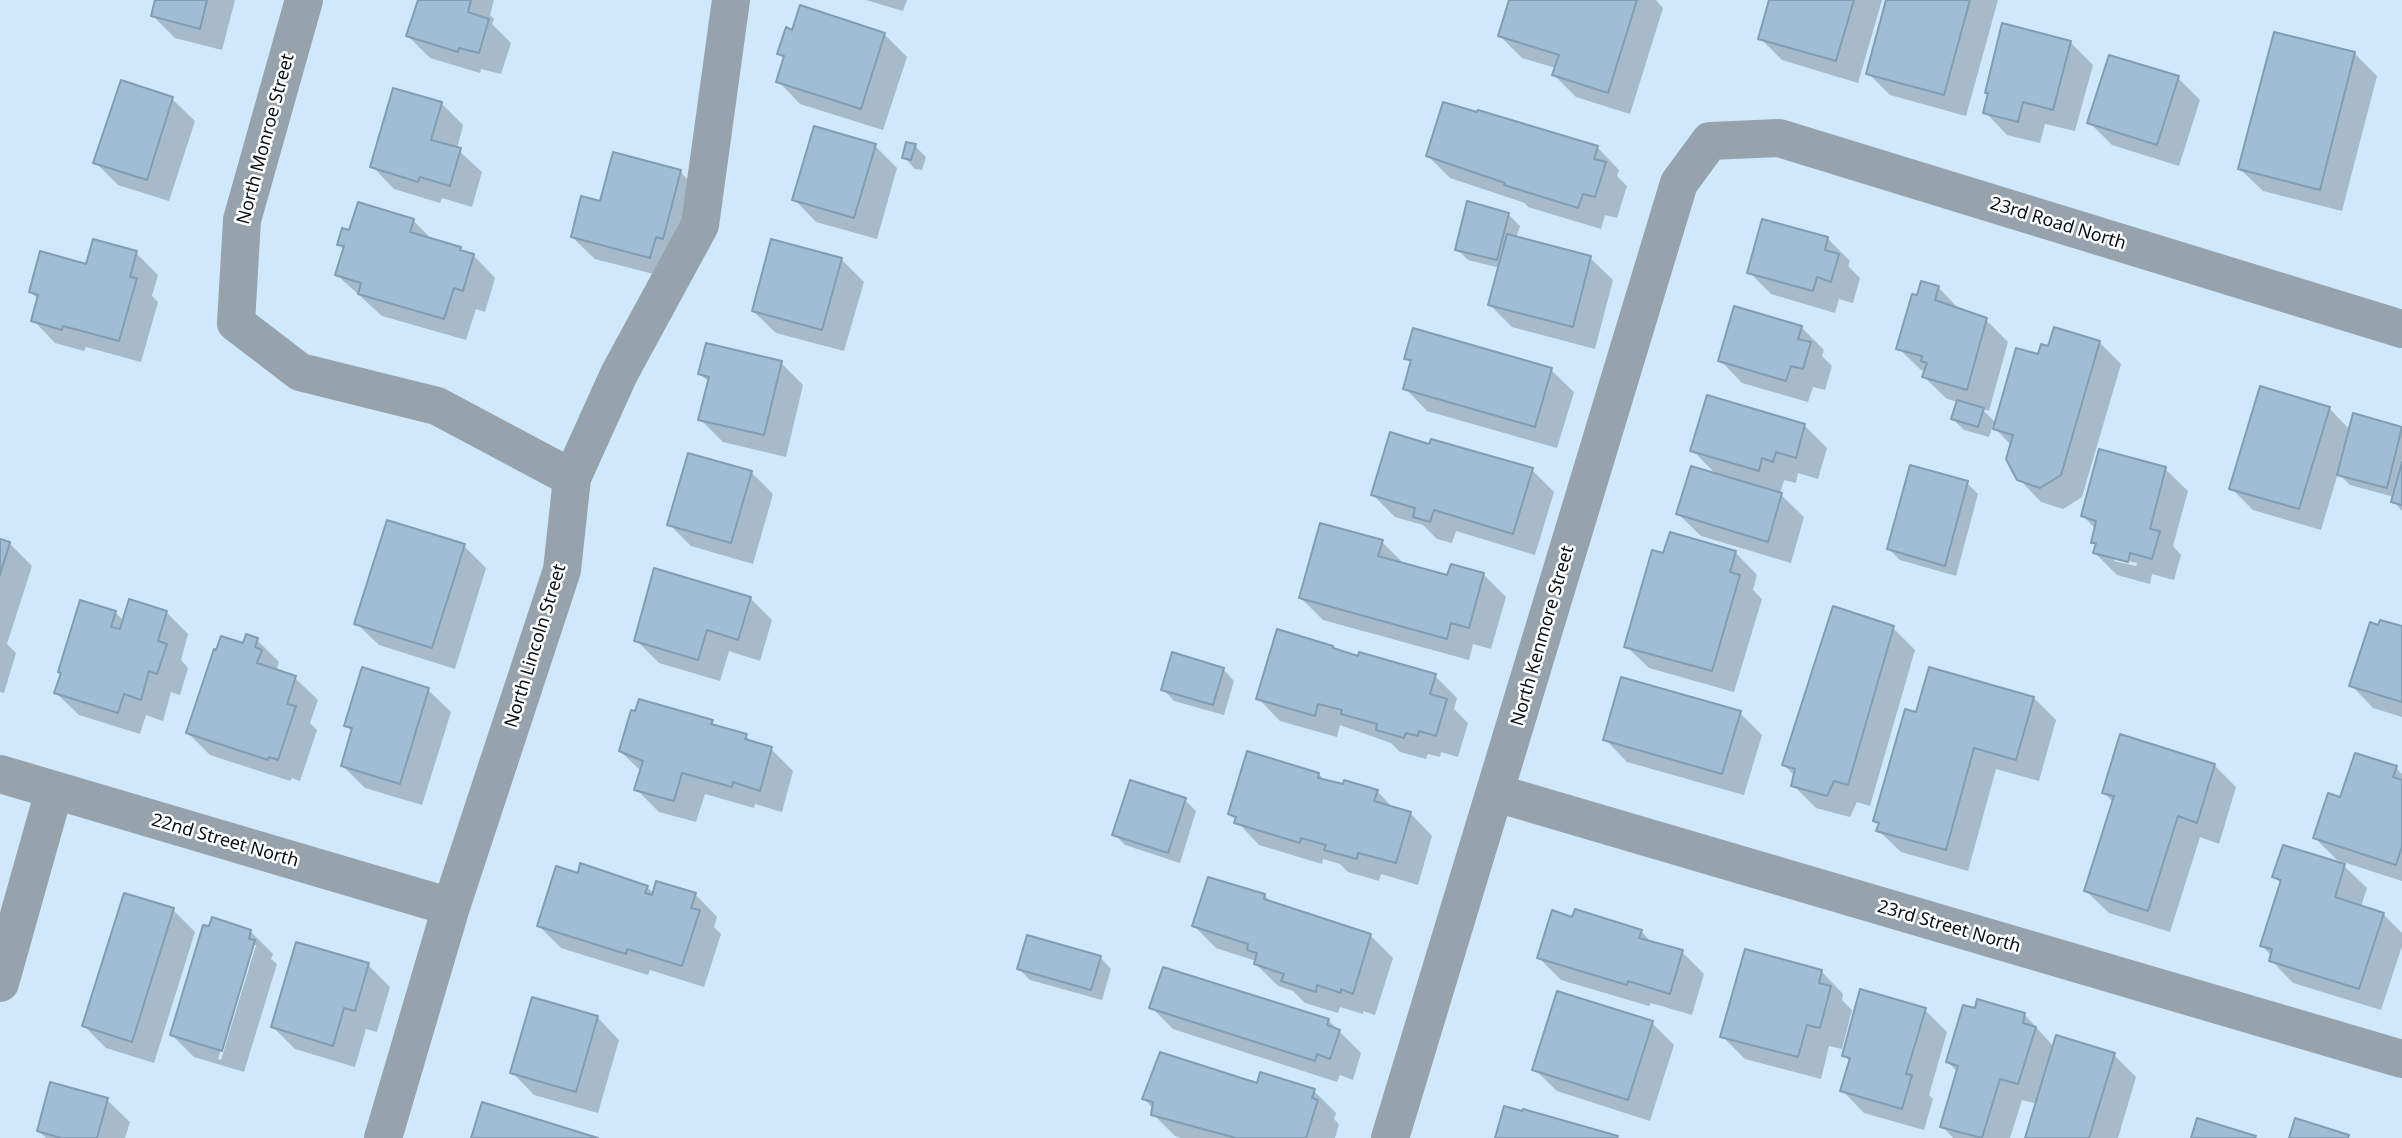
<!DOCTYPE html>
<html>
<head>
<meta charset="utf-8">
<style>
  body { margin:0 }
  canvas { display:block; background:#cfe8fb }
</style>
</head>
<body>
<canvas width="2402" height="1138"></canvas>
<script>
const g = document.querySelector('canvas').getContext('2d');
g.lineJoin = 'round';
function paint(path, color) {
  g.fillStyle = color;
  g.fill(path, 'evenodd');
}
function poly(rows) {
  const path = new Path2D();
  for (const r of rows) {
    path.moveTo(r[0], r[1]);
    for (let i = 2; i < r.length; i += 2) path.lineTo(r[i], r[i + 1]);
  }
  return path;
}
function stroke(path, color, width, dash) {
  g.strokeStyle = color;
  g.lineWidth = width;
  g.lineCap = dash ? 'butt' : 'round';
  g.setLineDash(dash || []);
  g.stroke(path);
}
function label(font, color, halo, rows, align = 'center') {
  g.font = font + ' "Noto Sans",sans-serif';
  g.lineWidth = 5;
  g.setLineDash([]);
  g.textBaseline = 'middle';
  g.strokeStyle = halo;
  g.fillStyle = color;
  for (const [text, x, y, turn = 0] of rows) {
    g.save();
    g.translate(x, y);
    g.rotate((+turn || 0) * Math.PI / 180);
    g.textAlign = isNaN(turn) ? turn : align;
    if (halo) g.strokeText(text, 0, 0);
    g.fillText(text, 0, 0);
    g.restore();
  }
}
paint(poly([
  [157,0,235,0,222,50,175,38,153,16],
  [419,0,494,0,490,15,494,19,492,24,511,43,501,74,481,69,480,73,430,58,408,36],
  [866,0,907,0,903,11],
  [1509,0,1656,0,1663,8,1630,114,1576,97,1554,75,1556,68,1522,58,1500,36,1510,2],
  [1771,0,1882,0,1858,83,1782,60,1760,38],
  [1888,0,1998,0,1966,116,1890,95,1868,73],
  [794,32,884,34,907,57,883,130,800,104,778,81,785,59,779,54],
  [2275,34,2355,54,2377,76,2342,211,2263,191,2240,169],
  [2071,43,2093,65,2075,131,2045,124,2040,143,2007,135,1985,112,1990,95,1986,92],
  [2178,78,2200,100,2179,166,2112,145,2089,122],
  [122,82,172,99,195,121,169,201,118,185,95,162],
  [441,103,463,125,457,149,482,172,472,207,442,198,440,203,394,189,372,166],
  [875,146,897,168,877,239,816,222,794,199],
  [915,146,926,157,922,170,915,169,904,157],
  [1597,147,1619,170,1617,176,1627,186,1617,218,1605,215,1601,229,1528,207,1525,203,1450,178,1428,156],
  [680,172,703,194,673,279,595,259,572,237,601,203],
  [1508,214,1520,226,1516,238,1590,258,1613,280,1595,349,1512,327,1490,305,1500,268,1468,260,1457,249],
  [413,220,433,241,473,255,495,278,485,312,476,309,466,340,382,316,337,275,344,250,339,244],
  [1763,221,1828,239,1850,261,1848,266,1860,278,1853,303,1839,299,1835,313,1771,294,1749,272],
  [136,253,158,275,152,296,158,302,141,362,86,347,84,351,55,343,33,320,39,300,31,292,88,267],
  [841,259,864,282,844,351,776,333,753,311],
  [1938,287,1960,310,1986,320,2008,342,1989,411,1982,409,1996,423,2039,356,2050,348,2099,342,2121,364,2082,497,2063,509,2041,502,2019,479,2011,445,1993,426,1989,437,1964,430,1953,419,1958,402,1947,399,1924,377,1926,372,1921,370,1898,348,1918,298],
  [1801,327,1824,350,1822,356,1832,366,1825,390,1813,387,1808,402,1742,383,1720,360],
  [1406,358,1551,370,1574,392,1557,448,1427,411,1405,388,1412,364],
  [781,363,803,385,786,457,723,442,700,419,709,382,700,374],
  [2329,408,2350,430,2354,415,2402,429,2402,511,2393,501,2394,497,2350,485,2338,473,2321,530,2253,510,2231,488],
  [1805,426,1827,448,1818,479,1798,473,1796,483,1784,480,1780,494,1804,517,1791,563,1701,536,1678,514,1717,475,1692,450],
  [1431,446,1532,470,1554,492,1535,555,1456,531,1452,543,1437,539,1423,525,1395,517,1373,495],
  [2165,469,2188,491,2173,546,2181,555,2174,580,2152,574,2150,584,2117,575,2095,553,2097,546,2093,542,2096,529,2083,516],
  [2114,557,2137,563,2136,566,2114,561],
  [751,472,773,494,753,564,691,546,669,524],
  [1967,483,1978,494,1956,576,1900,560,1889,549],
  [0,541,9,543,32,566,7,644,16,653,4,693,0,692],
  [1382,542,1404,564,1449,578,1484,575,1506,597,1491,649,1473,644,1469,660,1323,620,1301,598],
  [464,546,486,568,455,669,379,645,356,623],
  [1735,552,1757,575,1753,590,1762,599,1734,692,1649,668,1626,646],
  [750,598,772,620,760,661,729,651,720,681,659,663,636,640],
  [115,612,124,621,166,612,188,634,181,660,188,668,180,695,171,692,163,721,146,715,140,734,79,715,56,693],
  [1893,628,1915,650,1870,806,1857,802,1850,817,1816,808,1793,785,1795,776,1784,765],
  [2402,628,2402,717,2373,708,2351,685],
  [257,640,279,662,277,668,283,673,295,678,318,700,310,723,317,730,300,781,292,778,290,781,210,755,188,733,244,646],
  [1333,647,1336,651,1435,676,1457,698,1454,709,1468,723,1458,757,1441,752,1440,757,1428,754,1426,759,1400,752,1391,743,1340,725,1337,737,1280,721,1258,698],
  [1223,669,1234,681,1224,715,1174,701,1163,689],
  [428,690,451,712,422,805,365,788,343,766,353,733,346,725],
  [2034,698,2056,720,2039,781,1996,769,1968,871,1901,852,1878,830,1880,826,1875,820,1917,714],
  [1740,713,1762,735,1744,795,1627,762,1605,739],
  [712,722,717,727,746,736,754,744,771,749,793,771,782,812,755,804,754,808,705,794,696,822,659,812,636,789,642,772,620,751],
  [2214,765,2236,787,2219,844,2200,837,2170,932,2109,913,2086,891,2114,803,2104,793],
  [2396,768,2402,774,2402,881,2337,860,2315,838,2341,799],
  [1318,774,1326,781,1377,791,1394,809,1410,813,1432,836,1418,885,1381,874,1379,881,1348,872,1340,864,1323,859,1322,864,1259,845,1230,814],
  [1185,800,1196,811,1180,863,1125,845,1114,834],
  [2344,866,2367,888,2361,907,2383,914,2402,933,2402,946,2381,1010,2293,983,2271,960,2272,956,2262,946,2282,884,2274,877],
  [579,876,647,887,654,894,695,894,717,917,714,927,721,934,704,987,650,970,648,975,561,948,539,926],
  [1264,895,1272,903,1370,935,1393,958,1375,1015,1363,1011,1363,1014,1340,1007,1338,1013,1305,1003,1293,991,1278,986,1256,964,1256,961,1216,948,1194,926],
  [173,910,195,932,154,1063,106,1048,84,1026],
  [1573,919,1641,931,1653,944,1682,952,1704,974,1692,1015,1651,1003,1649,1006,1561,980,1539,958],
  [250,931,273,954,271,959,277,964,244,1072,194,1057,172,1035],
  [252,945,256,945,221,1060,218,1059],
  [1100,957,1111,969,1102,1000,1030,980,1019,969],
  [368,965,390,987,377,1032,366,1029,355,1067,295,1049,273,1027],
  [1821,971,1843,994,1842,1000,1852,1010,1842,1049,1829,1046,1821,1079,1745,1059,1722,1036],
  [1151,1007,1328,1020,1361,1053,1353,1080,1340,1075,1337,1082,1173,1029],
  [1925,1010,1947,1032,1929,1095,1933,1099,1924,1130,1864,1113,1842,1090,1850,1062,1844,1055],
  [2025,1015,2054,1047,2114,1055,2136,1077,2118,1138,2026,1138,2037,1104,2022,1100,2010,1138,1953,1138,1942,1126,1958,1073,1948,1062],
  [597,1017,619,1040,598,1113,534,1095,512,1072],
  [1652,1023,1674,1045,1650,1121,1557,1091,1534,1069],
  [1258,1085,1314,1091,1336,1113,1334,1119,1339,1124,1335,1138,1181,1138,1175,1136,1153,1114,1154,1109,1144,1099],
  [107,1100,130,1122,125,1138,46,1138,38,1131]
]), '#0003');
const building = poly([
  [155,0,207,0,200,29,151,16,155,0],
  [418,0,471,0,468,12,489,19,479,53,459,48,458,52,406,36,418,0],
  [1509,0,1637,0,1608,93,1552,75,1559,55,1498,36,1509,0],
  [1769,0,1854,0,1836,61,1758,39,1769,0],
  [1886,0,1970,0,1944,95,1866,74,1886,0],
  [800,5,885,33,861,109,776,82,784,56,777,54,786,27,792,30,800,5],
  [2002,23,2071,41,2053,110,2023,102,2018,122,1983,113,1988,93,1985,93,2002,23],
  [2274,32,2355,52,2320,190,2238,169,2274,32],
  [2109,55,2179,76,2157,145,2087,123,2109,55],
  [121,80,173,97,147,180,93,163,121,80],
  [393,88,442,102,431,140,461,148,450,186,420,177,418,182,370,167,393,88],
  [1443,102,1477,112,1478,110,1598,146,1594,159,1606,162,1595,197,1583,194,1578,208,1504,185,1505,183,1426,156,1443,102],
  [814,126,876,144,854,218,792,200,814,126],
  [906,142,916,144,911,160,902,158,906,142],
  [613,152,681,170,663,239,656,237,650,258,571,237,581,196,600,201,613,152],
  [1467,201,1509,213,1497,260,1455,250,1467,201],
  [358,202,414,219,410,232,461,247,460,250,474,254,463,291,454,288,444,319,358,294,361,283,335,275,344,246,337,245,342,228,349,230,358,202],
  [1762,219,1828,237,1825,250,1839,254,1831,282,1817,277,1813,291,1747,273,1762,219],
  [1507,234,1591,256,1573,327,1488,305,1507,234],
  [93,239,137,251,130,277,137,278,119,341,63,326,62,330,31,321,38,295,29,292,40,251,86,264,93,239],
  [771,239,842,258,822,330,752,311,771,239],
  [1921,281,1939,286,1935,300,1987,318,1967,390,1922,377,1927,363,1921,361,1922,356,1896,349,1912,294,1917,295,1921,281],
  [1734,306,1802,326,1798,339,1811,342,1803,369,1791,366,1786,381,1718,361,1734,306],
  [2054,327,2100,341,2061,475,2040,488,2017,480,2006,459,2013,435,1993,429,2016,348,2038,354,2041,344,2048,346,2054,327],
  [1413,328,1552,368,1535,427,1403,389,1411,360,1404,359,1413,328],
  [706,343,782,361,764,435,698,420,709,377,698,374,706,343],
  [2260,386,2330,407,2299,509,2229,489,2260,386],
  [1707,395,1805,424,1796,458,1776,452,1773,462,1762,458,1759,471,1690,451,1707,395],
  [1957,400,1984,408,1978,427,1951,419,1957,400],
  [2353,413,2402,427,2387,488,2337,475,2353,413],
  [1390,432,1429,444,1431,439,1533,468,1513,534,1434,510,1430,522,1413,517,1415,508,1371,495,1390,432],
  [2099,449,2166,467,2150,529,2160,531,2152,559,2130,553,2128,562,2093,553,2096,543,2091,543,2096,521,2081,516,2099,449],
  [688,453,752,471,731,543,667,525,688,453],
  [2402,462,2402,505,2391,502,2402,462],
  [1910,465,1968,481,1945,566,1887,549,1910,465],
  [1691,466,1782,493,1768,542,1676,514,1691,466],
  [387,520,465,544,432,648,354,624,387,520],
  [1320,523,1383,540,1378,556,1447,575,1451,564,1484,573,1469,628,1451,623,1447,639,1299,598,1320,523],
  [1670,532,1736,551,1730,572,1740,575,1712,671,1624,647,1652,550,1663,553,1670,532],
  [0,539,10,542,0,575,0,539],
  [654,568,751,597,738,640,707,630,698,660,634,641,654,568],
  [129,599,167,611,158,641,167,644,157,674,149,671,141,700,124,694,118,713,54,693,61,673,58,672,80,600,116,611,111,627,120,629,129,599],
  [1833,606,1894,626,1848,785,1834,781,1827,796,1791,786,1795,769,1782,765,1833,606],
  [2380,620,2402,626,2402,702,2349,686,2370,622,2378,625,2380,620],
  [1277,629,1333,646,1333,648,1358,656,1359,652,1436,674,1430,694,1447,699,1436,736,1419,731,1418,736,1406,733,1404,738,1376,730,1377,724,1341,714,1342,710,1318,704,1315,716,1256,699,1277,629],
  [246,634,258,638,255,647,262,650,257,663,296,676,287,704,296,706,278,760,269,757,268,760,186,733,214,649,216,650,221,636,243,643,246,634],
  [1172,652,1224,668,1213,705,1161,690,1172,652],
  [362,667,429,688,400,784,341,766,352,728,344,726,362,667],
  [1929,667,2034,697,2016,760,1974,748,1946,850,1876,831,1879,823,1873,821,1905,709,1916,712,1929,667],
  [1621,677,1741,711,1722,774,1603,740,1621,677],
  [639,699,713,720,711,724,747,734,745,739,772,747,760,791,733,782,732,787,682,773,674,801,634,790,643,761,619,751,631,710,635,711,639,699],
  [2120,734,2215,764,2197,823,2178,816,2148,911,2084,891,2114,796,2102,793,2120,734],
  [1247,751,1319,773,1318,778,1343,784,1344,780,1378,790,1374,801,1411,812,1396,863,1358,853,1357,859,1324,850,1326,845,1301,838,1300,843,1234,823,1236,817,1228,814,1247,751],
  [2355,753,2397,766,2393,777,2402,780,2402,846,2396,865,2313,838,2328,793,2340,797,2355,753],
  [1130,780,1186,798,1168,853,1112,835,1130,780],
  [2283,845,2345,864,2335,897,2384,913,2359,989,2269,961,2272,949,2260,946,2281,880,2272,877,2283,845],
  [580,863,648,886,645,893,652,895,656,881,696,893,691,908,700,910,682,966,627,949,626,954,537,926,556,866,578,873,580,863],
  [1208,877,1265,894,1264,899,1371,934,1353,994,1341,989,1341,993,1317,985,1316,992,1281,981,1284,974,1254,964,1257,953,1247,950,1248,944,1192,926,1208,877],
  [124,893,174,908,132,1042,82,1026,124,893],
  [1575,909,1642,930,1639,938,1683,950,1670,994,1628,981,1627,985,1537,958,1552,910,1572,917,1575,909],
  [212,917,251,930,249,939,255,940,222,1051,170,1035,203,925,209,926,212,917],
  [1027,935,1101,956,1091,990,1017,969,1027,935],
  [296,942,369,963,355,1011,344,1008,333,1046,271,1027,296,942],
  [1745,949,1822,970,1819,983,1831,986,1820,1028,1807,1025,1798,1057,1720,1037,1745,949],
  [1163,967,1329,1019,1327,1025,1340,1030,1330,1059,1317,1054,1315,1061,1149,1008,1163,967],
  [1860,989,1926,1008,1906,1074,1912,1075,1902,1109,1840,1091,1850,1058,1842,1056,1860,989],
  [1557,991,1653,1021,1628,1100,1532,1070,1557,991],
  [532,997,598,1016,576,1092,510,1073,532,997],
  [1977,999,2025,1013,2023,1023,2036,1027,2018,1084,2000,1079,1982,1138,1940,1127,1958,1066,1946,1062,1963,1005,1975,1008,1977,999],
  [2056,1035,2115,1053,2089,1138,2025,1138,2056,1035],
  [1160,1052,1257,1083,1260,1072,1315,1089,1312,1098,1318,1100,1306,1138,1236,1138,1151,1115,1153,1102,1142,1099,1160,1052],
  [50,1082,108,1098,97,1138,61,1138,37,1131,50,1082],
  [482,1102,598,1138,471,1138,482,1102],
  [1504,1106,1522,1111,1523,1109,1618,1136,1617,1138,1495,1138,1504,1106],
  [2197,1118,2256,1136,2255,1138,2191,1138,2197,1118],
  [2295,1118,2349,1135,2348,1138,2289,1138,2295,1118]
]);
paint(building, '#9fbdd4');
stroke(building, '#809db3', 2);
stroke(poly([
  [304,0,242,220,236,323,300,372,437,406,572,478],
  [0,774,451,907],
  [1496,793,2402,1059],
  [0,983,54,791],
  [383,1138,451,907,562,570,572,478,619,374,700,225,731,0],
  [1390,1138,1679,183,1710,141,1779,138,2402,329]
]), '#96a3ad', 38);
label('18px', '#040d14', '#fff', [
  ["North Monroe Street",266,139,-75],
  ["23rd Road North",2058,224,17],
  ["North Kenmore Street",1543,636,-74],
  ["North Lincoln Street",536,646,-73],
  ["22nd Street North",225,841,16],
  ["23rd Street North",1949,927,16]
]);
</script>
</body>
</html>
